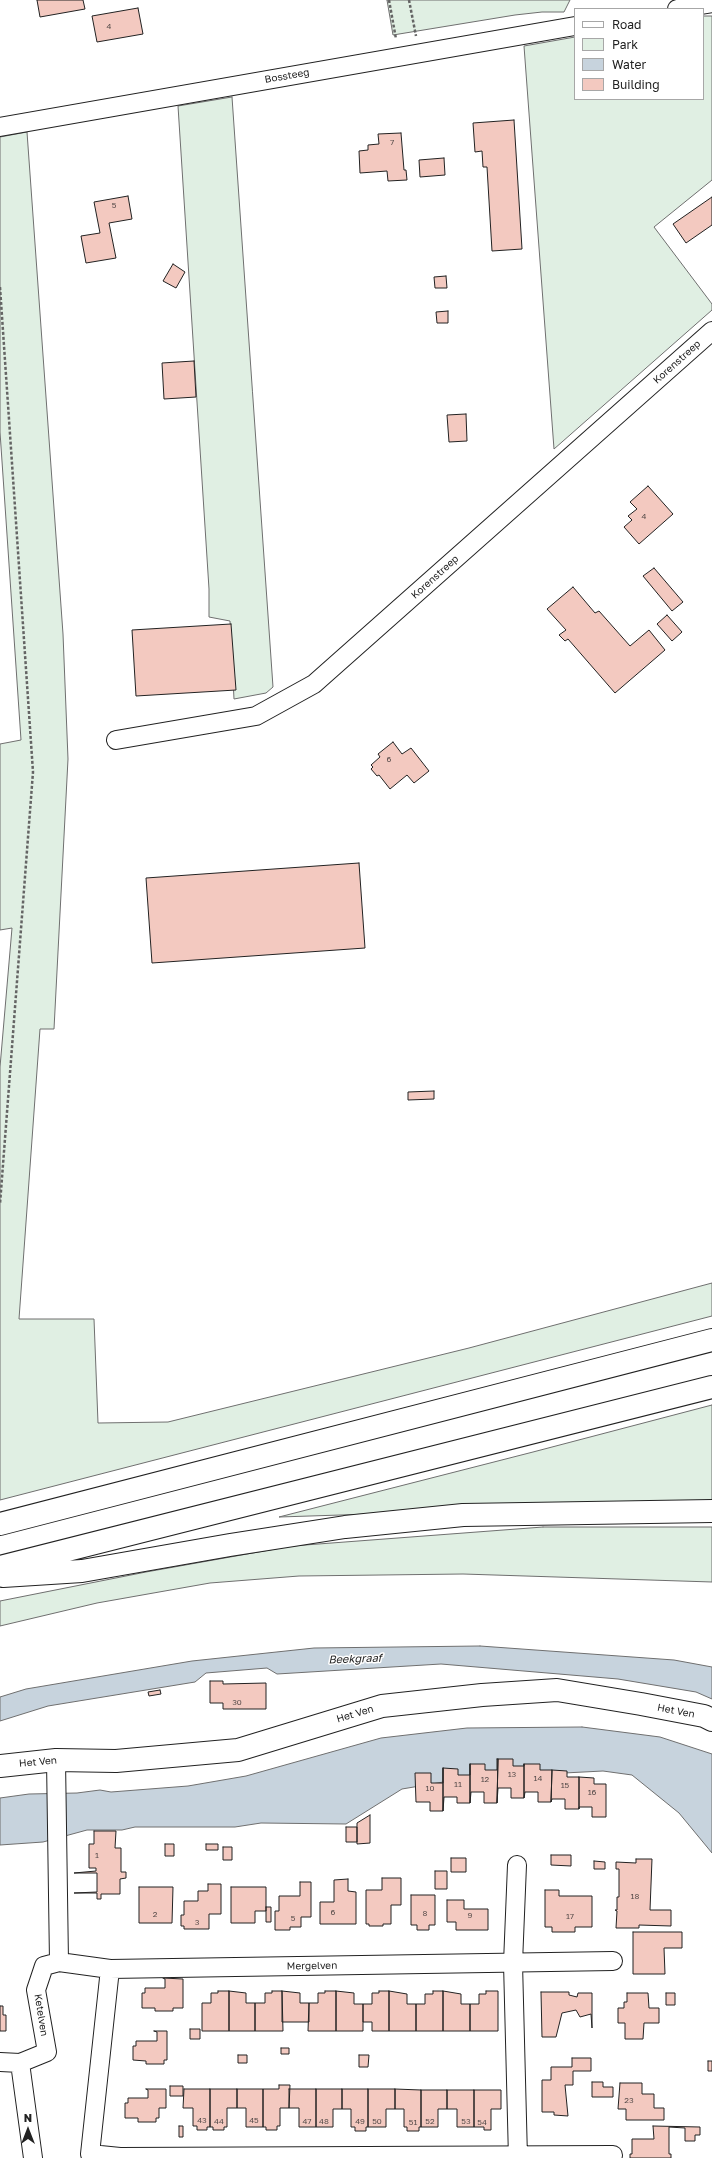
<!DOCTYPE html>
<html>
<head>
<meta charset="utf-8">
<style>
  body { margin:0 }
  #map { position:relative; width:712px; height:2158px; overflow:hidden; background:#fff; font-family:"Golos Text",sans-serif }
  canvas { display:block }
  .legend { position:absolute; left:574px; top:8px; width:130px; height:92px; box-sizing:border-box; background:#fff; border:1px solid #a7a7a7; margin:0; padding:5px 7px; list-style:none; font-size:12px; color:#222 }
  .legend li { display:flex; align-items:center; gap:8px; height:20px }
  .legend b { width:20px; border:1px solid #a7a7a7 }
  .north { position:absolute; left:8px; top:2110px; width:40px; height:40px; -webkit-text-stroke:3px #fff; paint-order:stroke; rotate:0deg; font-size:11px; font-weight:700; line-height:16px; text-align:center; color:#222 }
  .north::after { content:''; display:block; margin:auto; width:14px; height:18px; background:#222; clip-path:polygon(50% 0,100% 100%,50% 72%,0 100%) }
</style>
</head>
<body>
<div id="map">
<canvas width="712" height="2158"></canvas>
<ul class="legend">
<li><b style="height:5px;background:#fff"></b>Road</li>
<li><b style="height:11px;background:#e0efe3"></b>Park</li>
<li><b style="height:11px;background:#c7d3dd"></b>Water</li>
<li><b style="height:11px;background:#f3c9c0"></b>Building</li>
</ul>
<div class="north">N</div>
</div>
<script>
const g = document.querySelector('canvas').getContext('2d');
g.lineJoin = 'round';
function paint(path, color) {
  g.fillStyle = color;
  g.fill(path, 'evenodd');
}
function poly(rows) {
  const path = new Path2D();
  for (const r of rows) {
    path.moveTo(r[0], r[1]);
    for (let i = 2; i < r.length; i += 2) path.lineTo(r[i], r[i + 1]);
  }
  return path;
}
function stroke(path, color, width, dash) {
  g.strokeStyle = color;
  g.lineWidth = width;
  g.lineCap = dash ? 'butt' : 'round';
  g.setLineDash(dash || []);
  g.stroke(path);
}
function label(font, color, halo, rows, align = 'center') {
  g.font = font + ' "Golos Text",sans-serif';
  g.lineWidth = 3;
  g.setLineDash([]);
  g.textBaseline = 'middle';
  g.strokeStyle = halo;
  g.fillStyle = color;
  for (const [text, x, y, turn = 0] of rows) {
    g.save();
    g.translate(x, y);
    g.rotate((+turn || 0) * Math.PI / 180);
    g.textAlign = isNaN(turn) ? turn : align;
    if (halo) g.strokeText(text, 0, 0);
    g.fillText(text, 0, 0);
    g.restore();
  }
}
const green = poly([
  [387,0,570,0,564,12,542,12,515,15,393,35,387,0],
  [703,16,712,16,712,180,654,227,712,304,712,310,554,449,524,46,575,37,575,99,703,99,703,16],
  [232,97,273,687,266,693,234,699,230,621,209,617,209,589,178,106,232,97],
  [27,132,63,634,68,759,54,1029,40,1029,19,1319,94,1319,98,1423,168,1422,469,1348,712,1283,712,1316,0,1500,0,1067,12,928,0,930,0,744,21,740,0,432,0,137,27,132],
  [712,1405,712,1503,279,1517,533,1452,712,1405],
  [543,1527,712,1527,712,1582,463,1574,299,1576,210,1583,97,1603,0,1626,0,1601,146,1572,292,1546,543,1527]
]);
paint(green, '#e0efe3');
stroke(green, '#6f6f6f', 1);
const water = poly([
  [480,1646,674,1660,712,1667,712,1699,696,1692,618,1679,441,1664,277,1674,267,1668,206,1673,195,1682,48,1706,0,1721,0,1697,26,1689,192,1661,314,1648,480,1646],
  [582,1727,660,1737,712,1754,712,1853,679,1813,632,1775,603,1771,467,1778,402,1789,346,1824,261,1823,235,1827,135,1827,122,1830,87,1830,43,1842,0,1845,0,1798,29,1794,77,1793,100,1790,111,1792,188,1786,246,1776,381,1738,467,1728,582,1727]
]);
paint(water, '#c7d3dd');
stroke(water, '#6f6f6f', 1);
const building = poly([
  [37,0,83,0,85,9,40,17,37,0],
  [138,8,143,34,97,42,92,16,138,8],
  [514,120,522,249,492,251,487,167,483,167,482,151,475,152,473,123,514,120],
  [401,133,404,170,406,170,407,180,388,181,387,171,360,173,359,151,368,150,368,145,379,144,378,134,401,133],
  [444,158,445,175,420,177,419,160,444,158],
  [128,196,132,219,109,223,116,258,86,263,81,236,100,233,94,202,128,196],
  [712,197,712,225,686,243,673,224,712,197],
  [173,264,185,272,176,288,163,281,173,264],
  [446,276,447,288,435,288,434,277,446,276],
  [448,311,448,323,437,323,436,312,448,311],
  [194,361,196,397,164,399,162,363,194,361],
  [466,414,467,441,449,442,447,415,466,414],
  [648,486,673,514,639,544,624,527,632,520,628,516,637,509,630,502,648,486],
  [654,568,683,602,672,611,643,576,654,568],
  [573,587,595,613,599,611,630,646,649,630,665,650,615,693,568,639,565,641,559,635,566,630,547,609,573,587],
  [667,615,682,632,672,641,657,624,667,615],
  [231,624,236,690,136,696,132,630,231,624],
  [393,742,402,754,411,748,429,771,414,783,407,775,390,789,379,775,377,776,371,769,373,767,371,765,380,757,378,754,393,742],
  [359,863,365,948,152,963,146,878,359,863],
  [434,1091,434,1099,408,1100,408,1092,434,1091],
  [210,1681,223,1681,223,1684,266,1683,266,1709,223,1709,223,1703,210,1703,210,1681],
  [160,1690,161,1694,149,1696,148,1692,160,1690],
  [497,1759,498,1759,497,1803,484,1803,484,1792,471,1792,470,1803,470,1764,485,1764,485,1770,497,1770,497,1759],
  [498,1759,513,1759,513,1766,524,1766,524,1764,524,1798,511,1798,511,1788,498,1788,497,1803,498,1759],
  [470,1764,470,1803,457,1803,457,1797,444,1797,443,1811,443,1768,458,1769,458,1775,470,1775,470,1764],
  [524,1764,540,1764,540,1770,552,1770,551,1802,538,1802,538,1792,525,1792,524,1798,524,1764],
  [443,1768,443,1811,430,1811,430,1802,416,1802,415,1773,431,1773,431,1783,443,1783,443,1768],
  [552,1770,567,1771,567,1777,579,1777,579,1809,565,1809,565,1799,552,1799,551,1802,552,1770],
  [579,1777,594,1778,594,1784,606,1784,606,1817,592,1817,592,1807,579,1807,579,1809,579,1777],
  [370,1815,370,1843,357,1844,357,1823,370,1815],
  [346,1827,357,1827,357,1842,346,1842,346,1827],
  [94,1831,116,1831,115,1848,121,1848,121,1872,126,1872,126,1878,120,1879,120,1894,101,1894,101,1899,97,1899,97,1893,74,1893,97,1892,97,1873,74,1873,96,1871,96,1868,89,1868,89,1844,94,1844,94,1831],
  [165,1844,174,1844,174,1856,165,1856,165,1844],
  [206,1844,218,1844,218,1850,206,1850,206,1844],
  [223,1847,232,1847,232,1860,223,1860,223,1847],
  [551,1855,571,1855,571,1866,551,1865,551,1855],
  [451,1858,466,1858,466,1872,451,1872,451,1858],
  [636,1859,652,1859,650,1910,671,1910,671,1926,639,1925,639,1928,616,1928,617,1911,615,1910,617,1910,617,1897,619,1897,619,1869,616,1869,616,1862,636,1863,636,1859],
  [594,1861,605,1862,605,1869,594,1869,594,1861],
  [435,1871,447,1871,447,1889,435,1889,435,1871],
  [382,1878,401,1878,401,1905,391,1905,391,1924,383,1924,383,1926,369,1926,369,1924,366,1924,366,1890,382,1890,382,1878],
  [348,1879,348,1891,356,1892,356,1924,320,1924,320,1902,334,1902,334,1880,348,1879],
  [300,1882,311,1882,311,1917,301,1917,301,1927,290,1927,290,1930,275,1930,275,1911,279,1911,279,1896,300,1896,300,1882],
  [208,1884,221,1884,221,1914,209,1914,209,1929,184,1929,184,1926,181,1926,181,1915,184,1915,184,1901,198,1901,198,1891,208,1891,208,1884],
  [139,1887,173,1887,172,1923,139,1923,139,1887],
  [231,1887,266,1887,266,1911,255,1911,255,1923,231,1923,231,1887],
  [545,1890,559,1890,559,1896,592,1896,592,1927,575,1927,575,1932,552,1932,552,1927,545,1927,545,1890],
  [411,1895,435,1895,435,1925,429,1925,429,1930,417,1930,417,1925,411,1925,411,1895],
  [447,1900,464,1900,464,1909,488,1909,488,1930,456,1930,456,1922,447,1922,447,1900],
  [266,1907,271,1907,271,1922,266,1922,266,1907],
  [633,1932,682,1932,682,1948,664,1948,665,1974,633,1974,633,1932],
  [163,1978,183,1979,183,2008,173,2008,173,2011,155,2011,155,2008,142,2008,142,1993,145,1993,145,1988,165,1988,165,1979,163,1978],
  [218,1991,229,1991,229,2031,202,2031,202,2003,211,2003,211,1993,218,1993,218,1991],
  [229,1991,246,1993,246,2003,255,2003,255,2031,229,2031,229,1991],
  [272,1991,282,1991,283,2031,255,2031,255,2003,265,2003,265,1993,272,1993,272,1991],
  [282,1991,300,1993,300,2003,309,2003,309,2022,282,2022,282,1991],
  [325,1991,336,1991,336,2031,308,2031,309,2003,318,2003,318,1993,325,1993,325,1991],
  [336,1991,354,1993,354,2004,363,2004,363,2031,336,2031,336,1991],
  [379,1991,389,1991,389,2031,372,2031,372,2022,363,2022,363,2004,372,2004,372,1993,379,1993,379,1991],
  [389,1991,407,1994,407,2004,416,2004,416,2031,389,2031,389,1991],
  [433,1991,443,1991,443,2031,416,2031,416,2004,425,2004,425,1994,433,1994,433,1991],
  [443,1991,461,1994,461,2004,470,2004,470,2031,443,2031,443,1991],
  [486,1991,498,1991,498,2031,470,2031,470,2004,479,2004,479,1994,486,1994,486,1991],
  [541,1992,569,1992,569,1995,577,1997,578,1993,592,1993,592,2028,591,2014,580,2017,576,2010,562,2013,556,2037,542,2037,541,1992],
  [627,1993,648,1993,649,2008,659,2008,659,2023,644,2023,643,2039,625,2039,625,2023,618,2023,618,2008,624,2008,624,2002,627,2002,627,1993],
  [666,1993,675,1993,675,2005,666,2005,666,1993],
  [0,2006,3,2006,3,2015,6,2015,6,2031,0,2031,0,2006],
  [190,2029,200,2029,200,2039,190,2039,190,2029],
  [154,2031,167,2031,167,2060,164,2060,164,2064,146,2064,146,2061,133,2060,133,2046,136,2046,136,2041,157,2041,157,2032,154,2031],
  [281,2048,289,2048,289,2054,281,2054,281,2048],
  [238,2055,247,2055,247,2063,238,2063,238,2055],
  [359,2055,369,2055,368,2067,359,2067,359,2055],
  [572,2058,591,2058,591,2071,573,2071,573,2085,565,2085,568,2116,554,2115,554,2112,542,2112,542,2080,551,2080,551,2067,572,2067,572,2058],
  [708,2061,712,2061,712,2071,708,2071,708,2061],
  [592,2082,603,2082,603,2087,613,2087,613,2097,592,2097,592,2082],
  [620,2083,642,2083,642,2094,654,2094,654,2108,664,2108,664,2120,626,2120,626,2109,618,2109,620,2083],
  [279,2085,290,2085,289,2108,280,2108,280,2126,277,2126,277,2130,266,2130,266,2127,263,2127,263,2089,279,2089,279,2085],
  [170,2086,183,2086,183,2096,170,2096,170,2086],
  [146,2089,166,2089,166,2108,159,2108,159,2118,156,2118,156,2122,138,2122,138,2118,125,2118,125,2103,128,2103,128,2098,148,2098,148,2090,146,2089],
  [184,2089,210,2089,210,2127,207,2127,207,2130,197,2130,197,2126,193,2126,193,2108,183,2108,184,2089],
  [210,2089,237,2089,237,2108,227,2108,227,2127,224,2127,224,2130,213,2130,213,2127,210,2127,210,2089],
  [237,2089,263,2089,263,2127,246,2127,246,2108,237,2108,237,2089],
  [289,2089,316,2089,316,2127,299,2127,299,2108,289,2108,289,2089],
  [316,2089,342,2089,342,2109,333,2109,333,2127,316,2127,316,2089],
  [342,2089,368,2089,368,2127,366,2127,366,2131,355,2131,355,2127,351,2127,351,2109,342,2109,342,2089],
  [368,2089,395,2089,395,2109,386,2109,386,2127,368,2127,368,2089],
  [395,2089,421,2090,421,2127,419,2127,419,2131,407,2131,407,2127,404,2127,404,2109,395,2109,395,2089],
  [421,2090,447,2090,447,2109,438,2109,438,2127,421,2127,421,2090],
  [447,2090,474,2090,474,2127,457,2127,457,2109,447,2109,447,2090],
  [474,2090,501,2090,501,2109,491,2109,491,2130,484,2130,484,2127,474,2127,474,2090],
  [179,2126,183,2126,183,2137,179,2137,179,2126],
  [653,2126,700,2127,700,2135,695,2135,695,2141,685,2141,685,2128,669,2127,669,2154,671,2154,671,2158,630,2158,630,2154,632,2154,632,2139,654,2139,653,2126]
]);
paint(building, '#f3c9c0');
stroke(building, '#222', 1);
const street = poly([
  [677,9,712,3],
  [0,127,575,26],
  [116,740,256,716,314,684,712,331],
  [56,1760,59,1962,110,1969,613,1961],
  [517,1865,513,1963,518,2158],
  [110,1969,90,2154,120,2157,613,2155],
  [0,2062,20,2063,47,2052,36,1990,44,1966,59,1962],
  [20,2063,33,2158]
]);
const secondary = poly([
  [0,1766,56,1760,116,1761,238,1750,382,1706,482,1695,557,1690,641,1704,704,1716,712,1720]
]);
const highway = poly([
  [0,1524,712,1340],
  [0,1567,712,1387],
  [3,1576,82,1571,230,1545,345,1527,463,1515,712,1511]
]);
stroke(street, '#222', 20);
stroke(secondary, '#222', 24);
stroke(highway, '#222', 24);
stroke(poly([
  [389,0,396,39],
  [409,0,416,36],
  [0,287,33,772,0,1204]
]), '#646464', 2.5, [3, 2]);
stroke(street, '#fff', 18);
stroke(secondary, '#fff', 22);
stroke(highway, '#fff', 22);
label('8px', '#564c4a', null, [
  ["4",109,26],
  ["7",392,142],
  ["5",114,205],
  ["4",644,516],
  ["6",389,759],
  ["30",237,1702],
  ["13",512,1774],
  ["14",538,1778],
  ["12",485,1779],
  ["11",458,1784],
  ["15",565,1785],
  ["10",430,1788],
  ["16",592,1792],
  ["1",97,1855],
  ["18",635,1896],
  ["6",333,1912],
  ["8",425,1913],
  ["2",155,1914],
  ["9",470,1915],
  ["17",570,1916],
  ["5",293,1918],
  ["3",197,1922],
  ["23",629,2100],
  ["43",202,2120],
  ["45",254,2120],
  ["44",219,2121],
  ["47",307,2121],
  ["48",324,2121],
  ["49",360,2121],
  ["50",377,2121],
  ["52",430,2121],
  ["53",466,2121],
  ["51",413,2122],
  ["54",482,2122]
]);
label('10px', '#222', '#fff', [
  ["Bossteeg",287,76,-10],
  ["Korenstreep",677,362,-42],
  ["Korenstreep",435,577,-42],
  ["Het Ven",676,1711,11],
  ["Het Ven",355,1714,-17],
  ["Het Ven",38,1762,-5],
  ["Mergelven",312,1966,-1],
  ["Ketelven",41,2015,81]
]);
label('italic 11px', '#222', '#fff', [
  ["Beekgraaf",355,1659,-2]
]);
</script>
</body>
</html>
